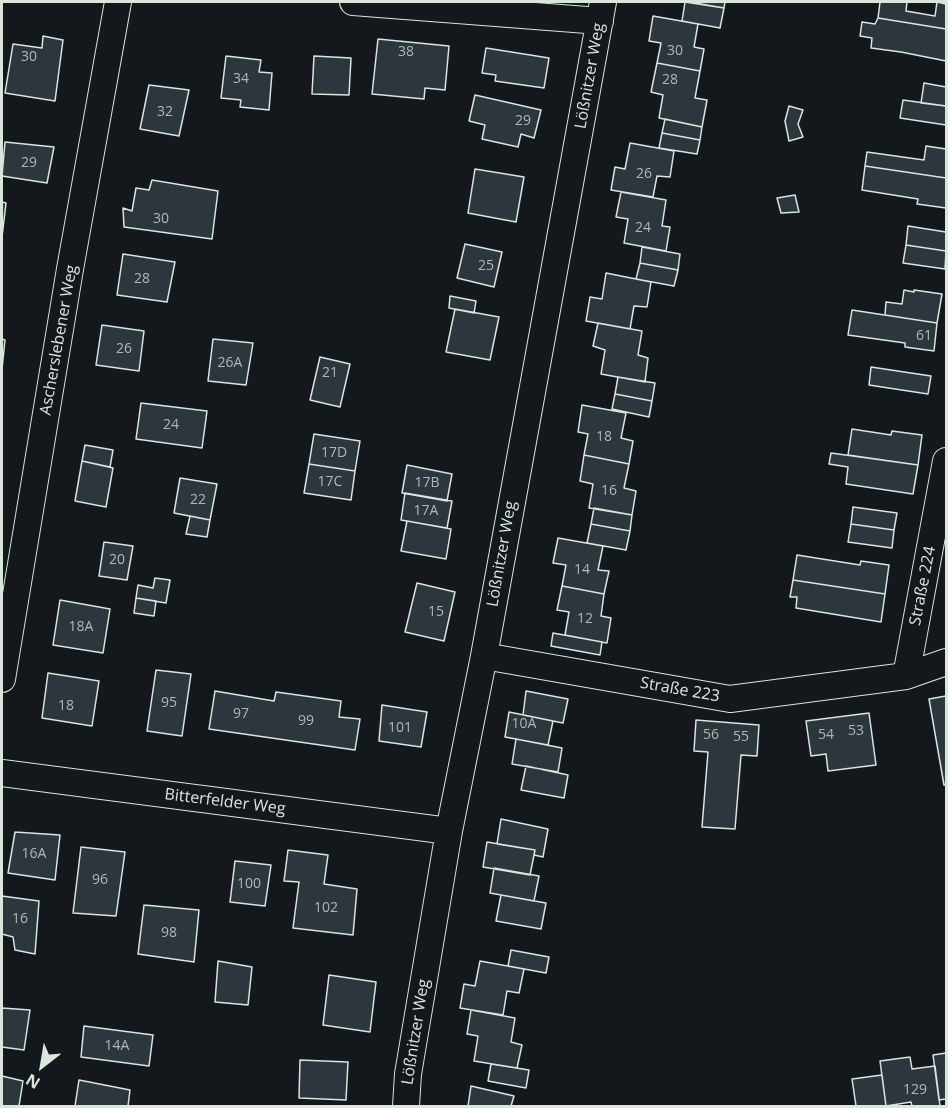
<!DOCTYPE html>
<html>
<head>
<meta charset="utf-8">
<style>
  body { margin:0 }
  #map { position:relative; width:948px; height:1108px; overflow:hidden; background:#14181c; font-family:"Open Sans",sans-serif }
  canvas { display:block }
  .frame { position:absolute; inset:0; border:3px solid #d8e6dc; pointer-events:none }
  .north { position:absolute; left:12px; top:1036px; width:60px; height:60px; -webkit-text-stroke:4px #14181c; paint-order:stroke; rotate:211deg; font-size:16px; font-weight:700; line-height:24px; text-align:center; color:#d8e6dc }
  .north::after { content:''; display:block; margin:auto; width:21px; height:27px; background:#d8e6dc; clip-path:polygon(50% 0,100% 100%,50% 72%,0 100%) }
</style>
</head>
<body>
<div id="map">
<canvas width="948" height="1108"></canvas>
<div class="frame"></div>
<div class="north">N</div>
</div>
<script>
const g = document.querySelector('canvas').getContext('2d');
g.lineJoin = 'round';
function paint(path, color) {
  g.fillStyle = color;
  g.fill(path, 'evenodd');
}
function poly(rows) {
  const path = new Path2D();
  for (const r of rows) {
    path.moveTo(r[0], r[1]);
    for (let i = 2; i < r.length; i += 2) path.lineTo(r[i], r[i + 1]);
  }
  return path;
}
function stroke(path, color, width, dash) {
  g.strokeStyle = color;
  g.lineWidth = width;
  g.lineCap = dash ? 'butt' : 'round';
  g.setLineDash(dash || []);
  g.stroke(path);
}
function label(font, color, halo, rows, align = 'center') {
  g.font = font + ' "Open Sans",sans-serif';
  g.lineWidth = 4.5;
  g.setLineDash([]);
  g.textBaseline = 'middle';
  g.strokeStyle = halo;
  g.fillStyle = color;
  for (const [text, x, y, turn = 0] of rows) {
    g.save();
    g.translate(x, y);
    g.rotate((+turn || 0) * Math.PI / 180);
    g.textAlign = isNaN(turn) ? turn : align;
    if (halo) g.strokeText(text, 0, 0);
    g.fillText(text, 0, 0);
    g.restore();
  }
}
const building = poly([
  [685,2,724,8,720,28,682,21,685,2],
  [689,2,725,2,724,8,689,2],
  [880,2,907,2,906,11,935,16,937,2,946,4,946,2,946,29,878,18,880,2],
  [653,16,698,24,694,47,704,49,700,71,657,63,661,43,649,41,653,16],
  [878,18,946,29,946,61,901,52,871,48,872,38,860,36,862,22,875,24,878,18],
  [43,36,63,40,55,101,5,93,13,44,42,48,43,36],
  [378,39,449,46,445,90,425,88,424,99,372,94,378,39],
  [486,48,549,58,544,88,495,81,496,75,482,73,486,48],
  [226,56,261,60,259,72,272,73,269,110,240,107,241,100,221,98,226,56],
  [314,56,351,58,349,95,312,94,314,56],
  [657,63,700,71,695,98,707,100,702,127,659,118,663,95,651,92,657,63],
  [924,83,946,87,946,106,921,103,924,83],
  [149,85,189,90,179,136,140,129,149,85],
  [475,95,541,110,534,138,521,134,518,147,482,139,485,125,469,121,475,95],
  [903,100,946,106,946,125,900,118,903,100],
  [789,106,803,110,798,124,803,137,789,141,785,121,789,106],
  [665,119,702,127,700,140,662,133,665,119],
  [662,133,700,140,697,154,659,148,662,133],
  [5,142,54,147,47,183,2,176,5,142],
  [630,143,674,151,670,177,657,176,653,197,611,190,615,167,625,169,630,143],
  [926,146,946,149,946,178,865,166,867,152,924,160,926,146],
  [865,166,946,178,946,208,917,204,918,199,862,190,865,166],
  [475,169,524,177,516,222,468,213,475,169],
  [152,180,218,191,212,239,124,227,123,208,132,211,136,188,149,190,152,180],
  [621,192,666,200,662,226,670,227,666,251,624,243,628,219,616,217,621,192],
  [795,195,799,212,781,213,777,198,795,195],
  [2,202,6,203,2,237,2,202],
  [908,226,946,232,946,251,906,245,908,226],
  [465,244,502,252,494,287,457,278,465,244],
  [906,245,946,251,945,269,903,263,906,245],
  [642,247,680,254,678,270,640,263,642,247],
  [123,254,175,262,167,302,117,295,123,254],
  [640,263,678,270,674,286,636,279,640,263],
  [606,273,651,282,647,307,634,306,630,329,586,321,590,297,602,299,606,273],
  [904,290,914,292,914,290,942,294,937,323,885,315,886,302,902,304,904,290],
  [450,296,476,301,474,313,449,308,450,296],
  [455,309,499,317,490,360,446,352,455,309],
  [852,310,937,323,934,351,905,347,905,343,848,335,852,310],
  [598,323,642,331,638,355,648,358,645,382,601,374,605,350,593,346,598,323],
  [102,325,144,331,139,371,96,365,102,325],
  [2,339,5,340,2,369,2,339],
  [213,339,253,343,246,385,208,381,213,339],
  [320,357,350,364,340,407,310,400,320,357],
  [871,367,931,376,928,394,869,385,871,367],
  [618,377,655,383,652,401,615,394,618,377],
  [615,394,652,401,649,417,612,409,615,394],
  [141,403,207,411,202,448,136,439,141,403],
  [582,405,626,413,621,438,633,441,629,464,584,455,588,434,578,432,582,405],
  [852,429,891,435,892,431,922,435,918,465,848,455,852,429],
  [314,434,360,441,355,471,309,464,314,434],
  [85,445,113,450,110,467,82,461,85,445],
  [831,453,918,465,913,494,846,484,848,467,829,464,831,453],
  [584,455,629,464,624,488,636,491,632,515,589,508,593,484,580,481,584,455],
  [82,461,113,468,106,507,75,501,82,461],
  [309,464,355,471,351,500,304,493,309,464],
  [407,465,452,474,447,501,402,493,407,465],
  [180,478,217,484,210,520,174,513,180,478],
  [405,493,452,501,447,528,401,520,405,493],
  [853,507,897,513,894,530,851,524,853,507],
  [594,508,632,515,630,531,591,524,594,508],
  [190,516,210,520,207,537,186,534,190,516],
  [407,521,451,529,446,559,401,551,407,521],
  [591,524,630,531,626,550,587,543,591,524],
  [851,524,894,530,892,548,848,542,851,524],
  [558,538,603,546,598,570,609,571,604,594,562,586,566,565,553,563,558,538],
  [104,542,133,546,127,580,99,576,104,542],
  [797,555,860,565,861,561,889,565,885,594,793,580,797,555],
  [155,578,170,580,166,603,136,598,138,585,153,588,155,578],
  [793,580,885,594,881,622,796,608,797,597,790,597,793,580],
  [417,583,455,592,444,641,405,632,417,583],
  [562,586,604,594,601,616,611,618,607,643,565,635,569,612,557,610,562,586],
  [136,598,156,601,154,616,134,613,136,598],
  [60,600,110,609,103,653,53,645,60,600],
  [553,633,602,642,600,655,551,646,553,633],
  [156,670,191,674,182,736,147,731,156,670],
  [48,673,99,681,92,726,42,718,48,673],
  [215,691,274,701,276,692,341,701,339,717,360,719,355,750,209,729,215,691],
  [526,691,568,699,563,723,523,715,526,691],
  [946,696,946,785,944,785,929,699,946,696],
  [382,705,427,712,421,747,379,741,382,705],
  [509,712,553,721,548,745,505,737,509,712],
  [869,713,876,765,828,771,826,754,811,756,806,721,869,713],
  [696,720,759,725,757,756,741,755,735,829,702,827,708,752,694,751,696,720],
  [516,739,562,748,558,772,512,764,516,739],
  [526,766,568,775,564,798,521,790,526,766],
  [501,819,548,829,543,857,534,855,535,850,497,844,501,819],
  [15,832,60,835,55,880,8,873,15,832],
  [487,842,535,850,530,875,483,867,487,842],
  [81,847,125,852,116,916,73,913,81,847],
  [288,850,328,855,324,884,357,889,353,935,293,928,299,882,284,881,288,850],
  [235,861,271,865,265,906,230,902,235,861],
  [494,868,539,876,534,901,490,893,494,868],
  [501,895,546,903,541,929,496,921,501,895],
  [2,896,39,901,35,954,15,950,13,937,2,934,2,896],
  [144,905,199,910,194,962,138,954,144,905],
  [511,950,549,957,546,973,508,966,511,950],
  [218,961,252,967,248,1005,215,1002,218,961],
  [480,961,524,969,519,993,507,991,503,1015,460,1008,464,984,475,986,480,961],
  [329,975,376,982,370,1032,323,1025,329,975],
  [2,1008,30,1010,24,1050,2,1047,2,1008],
  [471,1010,515,1018,511,1042,522,1045,517,1068,474,1061,478,1036,467,1034,471,1010],
  [84,1026,153,1035,149,1066,81,1057,84,1026],
  [946,1053,946,1099,939,1100,933,1055,946,1053],
  [910,1057,912,1069,935,1066,940,1106,912,1106,911,1102,886,1106,880,1061,910,1057],
  [300,1060,348,1062,346,1100,299,1098,300,1060],
  [491,1064,529,1070,526,1088,488,1081,491,1064],
  [882,1075,886,1106,856,1106,852,1079,882,1075],
  [2,1076,23,1081,19,1106,2,1106,2,1076],
  [79,1080,130,1090,128,1106,75,1106,79,1080],
  [471,1086,514,1096,511,1106,468,1106,471,1086]
]);
paint(building, '#2c363c');
stroke(building, '#d8e6dc', 1.5);
const street = poly([
  [353,2,600,21],
  [484,656,730,699,906,676,946,662],
  [906,676,946,461],
  [2,679,70,269,118,2],
  [2,773,449,831],
  [406,1106,408,1074,449,831,484,656,603,2]
]);
stroke(street, '#d8e6dc', 28);
stroke(street, '#14181c', 26);
label('14px', '#adbab4', null, [
  ["30",675,51],
  ["38",406,52],
  ["30",29,57],
  ["34",241,79],
  ["28",670,80],
  ["32",165,112],
  ["29",523,121],
  ["29",29,163],
  ["26",644,174],
  ["30",161,219],
  ["24",643,228],
  ["25",486,266],
  ["28",142,279],
  ["61",924,336],
  ["26",124,349],
  ["26A",230,363],
  ["21",330,373],
  ["24",171,425],
  ["18",604,437],
  ["17D",334,453],
  ["17C",330,482],
  ["17B",427,483],
  ["16",609,491],
  ["22",198,500],
  ["17A",426,511],
  ["20",117,560],
  ["14",582,570],
  ["15",436,612],
  ["12",585,619],
  ["18A",81,627],
  ["95",169,703],
  ["18",66,706],
  ["97",241,714],
  ["99",306,721],
  ["10A",524,724],
  ["101",400,728],
  ["53",856,731],
  ["56",711,735],
  ["54",826,735],
  ["55",741,737],
  ["16A",34,854],
  ["96",100,880],
  ["100",249,884],
  ["102",326,908],
  ["16",20,919],
  ["98",169,933],
  ["14A",117,1046],
  ["129",915,1090]
]);
label('16px', '#d8e6dc', '#14181c', [
  ["Lößnitzer Weg",590,76,-80],
  ["Ascherslebener Weg",59,340,-80],
  ["Lößnitzer Weg",502,554,-80],
  ["Straße 224",923,586,-79],
  ["Straße 223",680,690,10],
  ["Bitterfelder Weg",225,802,7],
  ["Lößnitzer Weg",416,1032,-81]
]);
</script>
</body>
</html>
